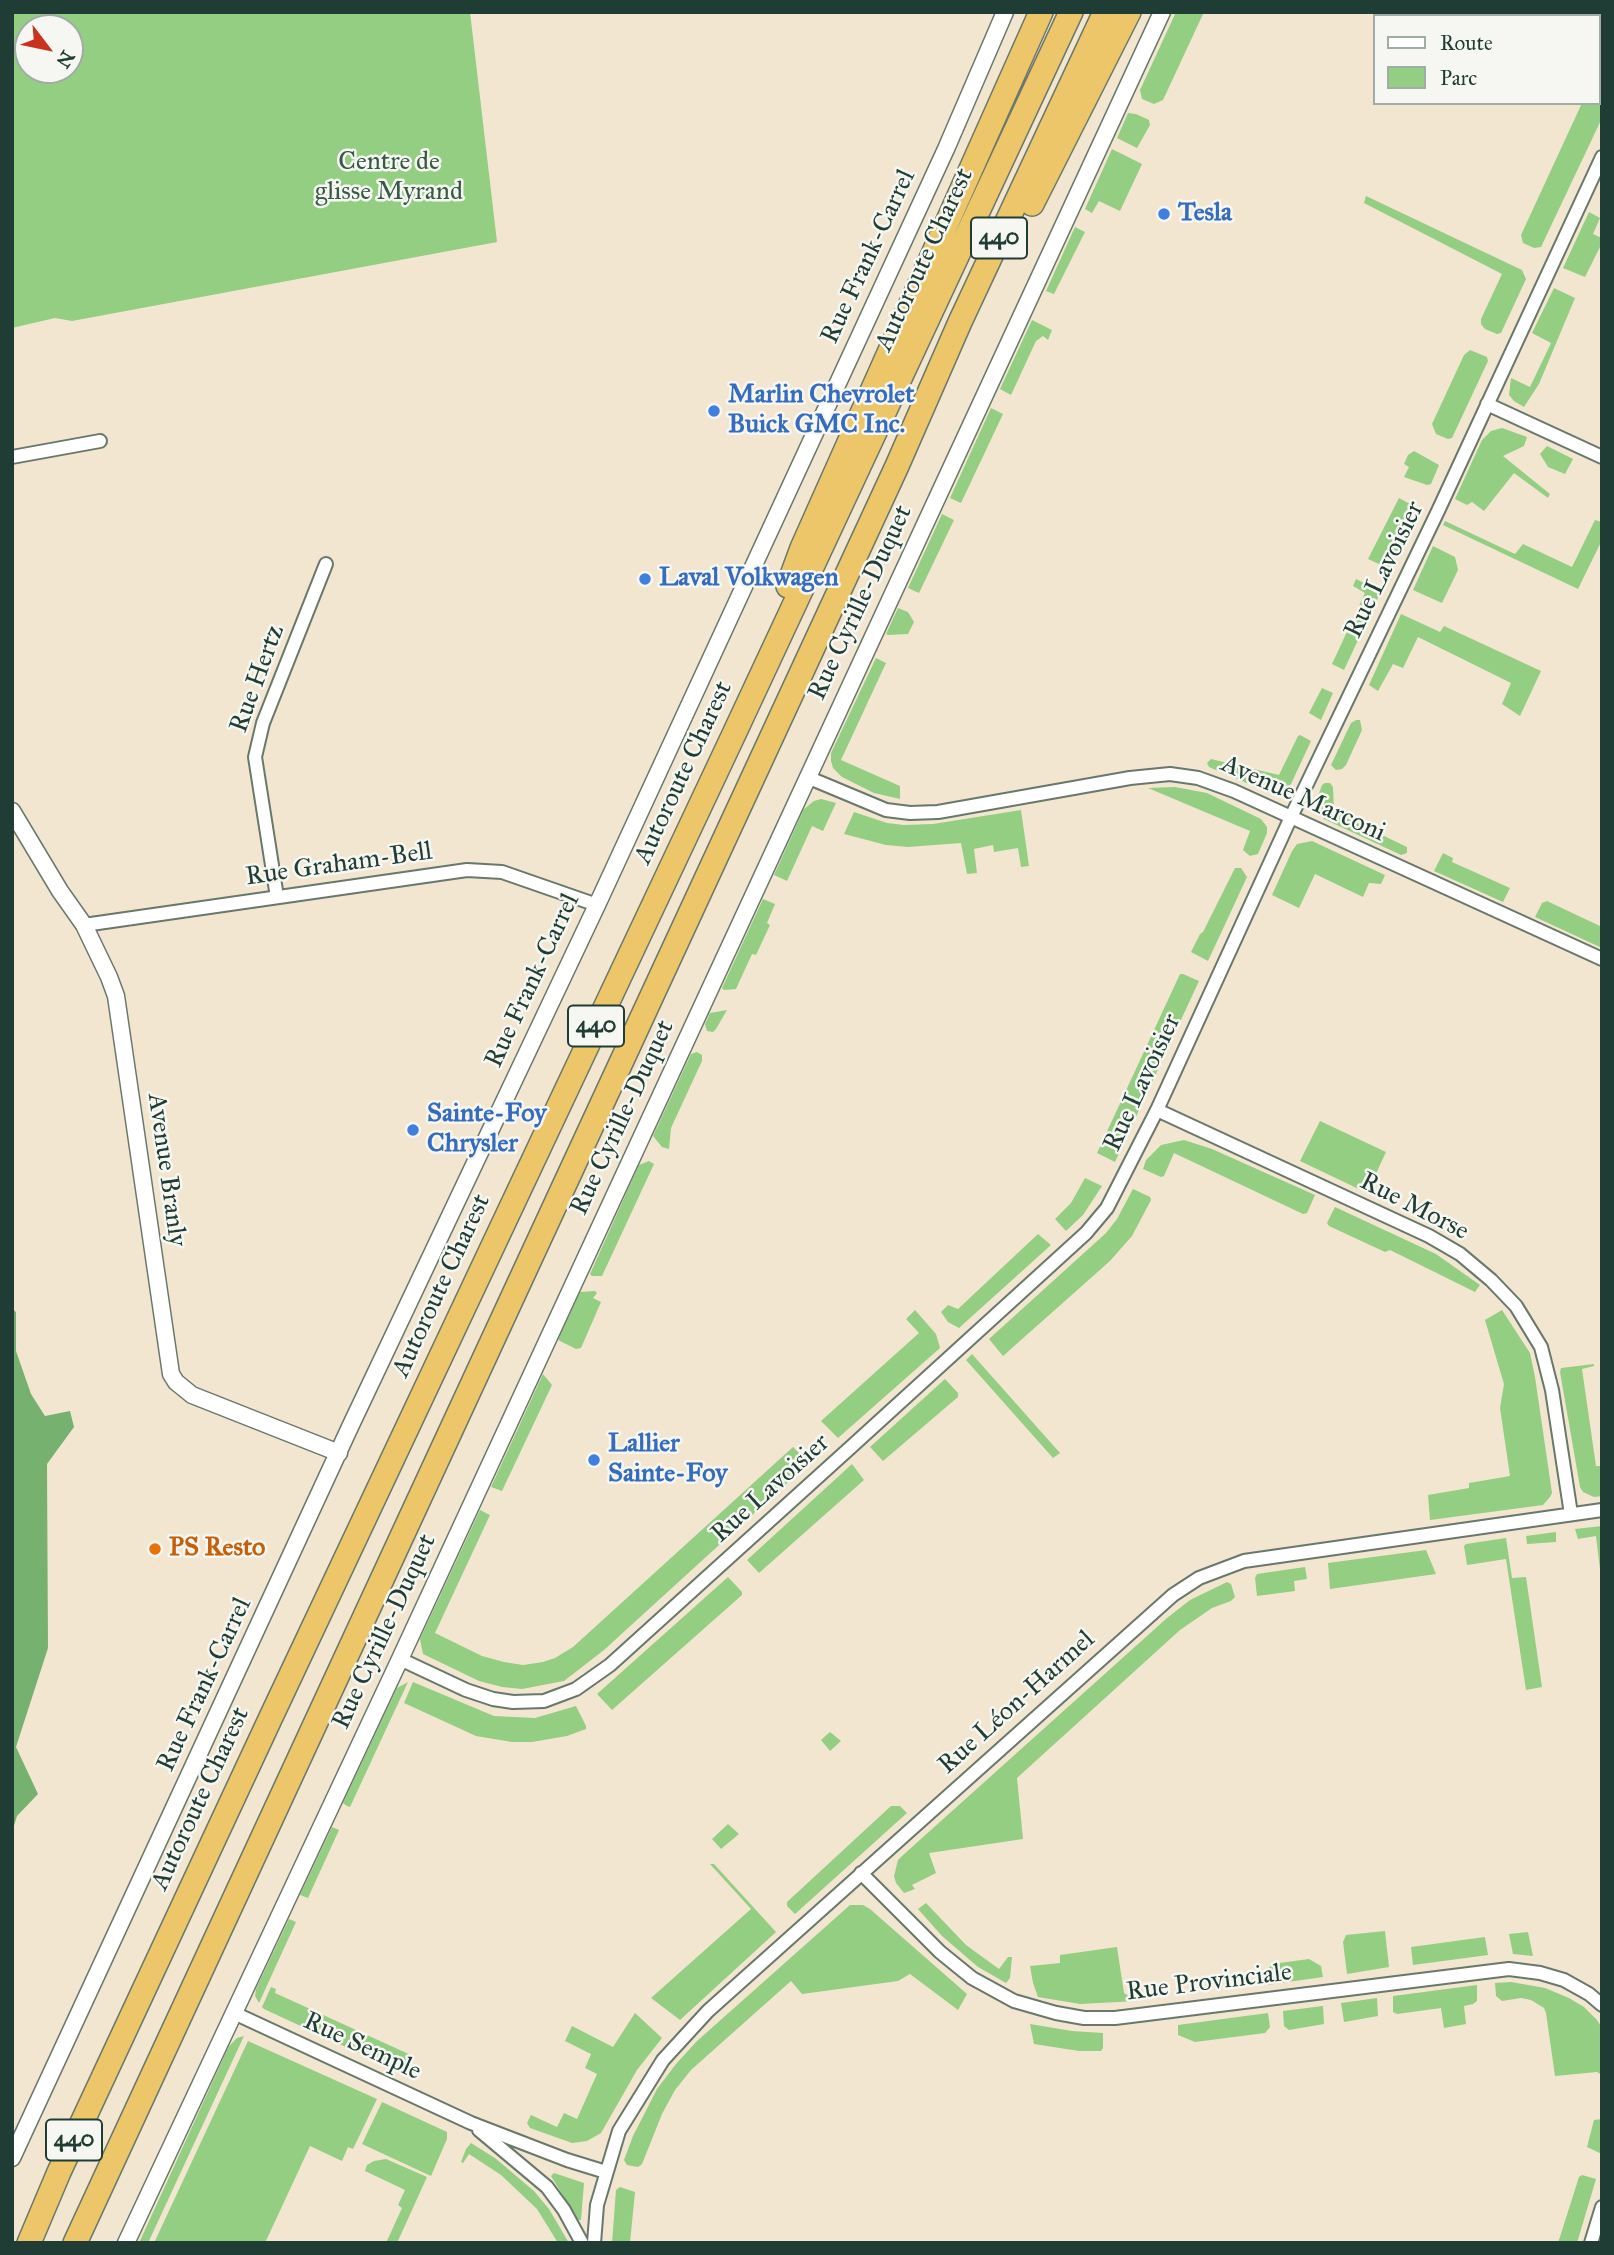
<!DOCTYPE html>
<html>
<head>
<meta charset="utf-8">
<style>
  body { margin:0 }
  #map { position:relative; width:1614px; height:2255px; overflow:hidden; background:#f2e6d0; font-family:"IM FELL Great Primer",serif }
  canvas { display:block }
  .frame { position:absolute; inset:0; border:14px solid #1f3d34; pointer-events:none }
  .legend { position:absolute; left:1373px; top:14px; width:228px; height:91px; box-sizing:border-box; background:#f6f6f2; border:2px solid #a0aca6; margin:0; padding:9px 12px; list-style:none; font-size:21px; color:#1f3d34 }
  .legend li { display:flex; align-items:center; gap:14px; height:35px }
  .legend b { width:35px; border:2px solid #a0aca6 }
  .north { position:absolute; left:14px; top:14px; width:70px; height:70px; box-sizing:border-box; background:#f6f6f2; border:2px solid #a0aca6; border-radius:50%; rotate:122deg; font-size:19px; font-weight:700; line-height:28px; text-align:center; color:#1f3d34 }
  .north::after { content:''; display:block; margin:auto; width:24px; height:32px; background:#c8321e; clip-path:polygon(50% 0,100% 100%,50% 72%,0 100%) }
</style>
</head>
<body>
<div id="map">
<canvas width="1614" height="2255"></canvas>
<div class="frame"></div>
<ul class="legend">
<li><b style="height:9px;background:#fff"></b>Route</li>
<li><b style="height:19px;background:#94ce82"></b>Parc</li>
</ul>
<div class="north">N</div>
</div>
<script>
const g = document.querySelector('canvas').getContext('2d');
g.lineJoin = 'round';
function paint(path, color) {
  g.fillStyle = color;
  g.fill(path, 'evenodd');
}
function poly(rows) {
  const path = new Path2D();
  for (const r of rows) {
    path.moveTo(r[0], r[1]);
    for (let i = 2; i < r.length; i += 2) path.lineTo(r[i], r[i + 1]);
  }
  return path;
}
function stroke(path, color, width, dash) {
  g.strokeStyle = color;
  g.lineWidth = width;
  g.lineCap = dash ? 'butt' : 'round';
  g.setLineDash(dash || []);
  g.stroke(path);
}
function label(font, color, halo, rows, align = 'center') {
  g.font = font + ' "IM FELL Great Primer",serif';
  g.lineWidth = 5;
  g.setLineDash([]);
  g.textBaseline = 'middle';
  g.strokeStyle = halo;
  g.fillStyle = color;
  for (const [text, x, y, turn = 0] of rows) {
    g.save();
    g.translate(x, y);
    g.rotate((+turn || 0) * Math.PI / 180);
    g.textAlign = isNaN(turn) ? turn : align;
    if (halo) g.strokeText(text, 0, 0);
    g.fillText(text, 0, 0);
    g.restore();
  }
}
paint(poly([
  [12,12,470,12,497,242,72,321,55,318,12,328],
  [28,28,70,28,70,70,28,70],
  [1176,12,1204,12,1163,100,1154,104,1142,99,1140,90],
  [1598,78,1602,78,1602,118,1541,247,1534,248,1523,243,1521,235,1582,103,1598,103],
  [1128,113,1136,114,1149,120,1150,125,1137,148,1117,138],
  [1112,149,1142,164,1120,211,1099,201,1092,213,1085,209],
  [1366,196,1522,270,1526,279,1501,333,1497,334,1485,329,1481,324,1481,319,1502,274,1364,203],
  [1589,212,1600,218,1593,234,1602,238,1602,243,1585,277,1563,268],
  [1075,227,1085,232,1054,294,1046,291],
  [1554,288,1575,298,1539,384,1524,407,1514,401,1509,395,1511,378,1530,387,1551,343,1532,333],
  [1032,320,1052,330,1048,340,1043,336,1036,341,1011,395,1000,389],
  [1470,350,1487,357,1488,361,1452,438,1448,439,1436,434,1432,424,1464,355],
  [991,408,1003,414,961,503,950,498],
  [1502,428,1527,437,1524,446,1503,456,1550,494,1548,498,1514,473,1484,511,1472,502,1467,505,1455,499,1482,440,1491,431],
  [1547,446,1573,459,1565,474,1548,467,1540,454],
  [1414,451,1439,465,1431,484,1427,485,1404,477,1409,467,1404,464,1408,455],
  [1399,498,1419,509,1390,569,1368,559],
  [942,514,954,520,919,593,908,588],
  [1595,520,1602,522,1602,540,1578,589,1443,525,1445,521,1515,554,1523,544,1572,567],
  [1433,546,1455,557,1458,570,1442,603,1413,590],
  [1356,579,1376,589,1379,595,1344,670,1332,664,1365,593,1353,586],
  [898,608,908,612,914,622,908,634,888,635,886,634],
  [1401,614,1440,632,1444,626,1541,671,1520,716,1502,704,1511,683,1418,637,1403,668,1393,664,1378,691,1369,685],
  [876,658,886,663,841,760,900,786,900,799,874,793,842,777,833,768,831,761,831,753],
  [1322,688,1333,693,1321,720,1309,713],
  [1356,720,1360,720,1362,730,1346,765,1342,769,1336,770,1331,765,1351,723],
  [1300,735,1311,741,1291,784,1281,792,1270,793,1209,767,1207,763,1211,759,1279,775,1298,736],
  [1325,783,1330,783,1333,787,1334,812,1407,847,1407,853,1401,855,1324,819,1319,813,1316,802,1322,785],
  [1175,787,1207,793,1261,819,1267,827,1267,833,1258,854,1250,856,1243,850,1250,831,1148,788],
  [821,799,836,803,823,831,812,826,787,881,774,875,804,809,814,801],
  [1021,810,1029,866,1021,867,1018,848,994,852,993,845,974,849,977,873,967,874,961,843,908,847,886,845,844,834,854,812,887,823,904,825,933,824],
  [1312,841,1385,875,1381,884,1369,883,1363,897,1315,874,1299,908,1272,895,1292,851,1297,844],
  [1443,853,1453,858,1452,862,1510,888,1503,902,1434,871],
  [1235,868,1241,868,1247,877,1208,961,1191,952,1200,934,1203,932],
  [763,899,775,904,767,923,770,925,756,955,752,954,736,989,724,990,722,988],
  [1547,901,1602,927,1602,948,1535,917,1542,903],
  [1180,974,1183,974,1199,981,1115,1162,1097,1153],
  [727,1010,716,1029,713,1032,707,1031,705,1024,710,1013],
  [697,1052,702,1055,702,1061,671,1128,669,1149,662,1147,653,1136,691,1054],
  [1320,1121,1386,1152,1367,1193,1300,1161],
  [1184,1140,1212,1149,1315,1195,1307,1213,1303,1214,1174,1153,1164,1176,1161,1177,1143,1169,1146,1160,1161,1145],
  [649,1161,654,1164,602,1276,592,1276,590,1274,639,1165],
  [1085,1178,1102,1186,1083,1215,1066,1231,1055,1219,1071,1203],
  [1133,1189,1150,1197,1151,1200,1132,1236,1110,1261,1003,1356,989,1339,1106,1233,1117,1219],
  [1335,1207,1436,1254,1480,1285,1475,1292,1390,1250,1385,1252,1329,1226,1327,1223],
  [1038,1234,1051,1245,959,1328,948,1322,941,1312,948,1305,958,1309],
  [595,1291,597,1293,593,1298,601,1302,581,1348,576,1349,560,1341,558,1339,580,1292],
  [915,1310,936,1334,940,1348,838,1438,821,1421,919,1333,906,1319],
  [1502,1310,1530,1353,1535,1377,1552,1493,1550,1497,1543,1505,1430,1520,1428,1495,1469,1488,1469,1483,1510,1476,1500,1408,1504,1384,1485,1320],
  [972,1354,1060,1453,1053,1458,966,1360],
  [1594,1364,1594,1366,1582,1369,1596,1466,1602,1466,1602,1496,1594,1497,1583,1492,1580,1487,1560,1372,1561,1368],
  [543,1374,552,1385,502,1491,491,1487],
  [945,1379,958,1393,958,1397,883,1461,870,1447],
  [793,1447,809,1463,604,1650,564,1681,522,1689,502,1687,479,1681,423,1654,420,1639,480,1510,490,1515,435,1633,482,1656,504,1662,523,1665,543,1662,555,1658,573,1647],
  [852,1464,864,1480,759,1573,747,1560],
  [1602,1526,1602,1578,1601,1578,1596,1536,1578,1539,1575,1529],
  [1556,1532,1556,1542,1527,1544,1526,1536],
  [1506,1538,1512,1578,1526,1577,1542,1687,1526,1690,1506,1559,1467,1565,1464,1546,1466,1544],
  [1426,1550,1436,1574,1330,1589,1328,1563],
  [1305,1567,1307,1579,1294,1581,1295,1591,1257,1596,1255,1578,1257,1574],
  [728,1577,742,1592,742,1595,612,1710,597,1694],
  [1227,1582,1231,1584,1235,1597,1231,1601,1212,1608,1180,1630,1017,1778,1023,1839,929,1853,936,1873,912,1885,915,1889,904,1893,896,1883,894,1876,898,1860,902,1856,1167,1618,1190,1600],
  [408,1682,350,1807,347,1806,343,1803,397,1688],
  [413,1682,494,1716,535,1718,576,1706,586,1726,586,1729,567,1736,532,1742,512,1742,476,1736,404,1703],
  [830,1732,841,1741,830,1751,821,1740],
  [891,1806,900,1806,907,1813,795,1914,787,1906,787,1902],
  [728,1824,739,1834,721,1849,712,1839],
  [332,1827,339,1830,308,1898,300,1895],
  [710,1864,714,1864,776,1932,680,2020,651,1998,751,1909],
  [926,1903,966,1945,999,1969,1008,1957,1012,1957,1010,1978,1006,1983,978,1967,942,1936,918,1909],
  [850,1905,863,1905,870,1909,967,1994,958,2010,910,1974,898,1981,802,1994,791,1981,691,2070,675,2090,662,2114,642,2164,638,2167,627,2165,624,2160,633,2136,657,2089,676,2064,697,2041],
  [289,1919,296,1922,259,2003,255,1996,256,1989],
  [1385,1931,1389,1967,1347,1974,1343,1942,1346,1935],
  [1528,1932,1533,1956,1513,1954,1509,1934],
  [1485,1937,1488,1955,1413,1965,1411,1947],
  [1117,1947,1124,1993,1130,1997,1136,1997,1138,1998,1137,2001,1080,2004,1038,1997,1033,1983,1030,1966,1060,1963,1060,1955],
  [1309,1959,1321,1966,1323,1977,1267,1985,1266,1971,1272,1964],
  [1511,1982,1545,1988,1569,1998,1584,2007,1597,2020,1602,2028,1602,2075,1597,2072,1555,2076,1546,2013,1544,2008,1531,2000,1521,1998,1502,2001,1496,1996,1495,1983],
  [1477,1985,1477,2001,1473,2004,1464,2006,1466,2024,1444,2028,1441,2008,1397,2014,1393,2012,1393,1996],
  [271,1987,276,1989,275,1993,413,2056,404,2074,264,2009,262,2007],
  [1377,1998,1378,2016,1344,2022,1341,2003],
  [1323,2006,1324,2024,1289,2030,1284,2026,1283,2011],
  [635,2013,662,2038,637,2070,601,2133,587,2141,572,2143,530,2128,527,2123,531,2115,557,2127,564,2113,577,2119,597,2074,585,2068,591,2054,565,2041,572,2026,613,2047],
  [1268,2013,1270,2027,1265,2033,1195,2042,1178,2035,1178,2025],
  [1030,2024,1072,2031,1103,2033,1103,2048,1101,2051,1079,2051,1034,2044],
  [244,2036,148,2243,139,2243,229,2046,237,2038],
  [248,2041,377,2099,353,2149,348,2147,342,2161,310,2146,265,2243,154,2243],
  [382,2102,447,2132,447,2139,431,2176,362,2144],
  [1602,2119,1602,2154,1587,2147,1594,2120],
  [471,2143,495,2158,534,2191,549,2209,569,2243,558,2243,537,2209,501,2175,469,2154,463,2163,461,2162,466,2149],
  [386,2159,427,2177,397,2243,386,2243,402,2208,398,2205,405,2190,365,2171,367,2165,374,2161],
  [554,2173,584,2183,581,2220,578,2220,551,2176],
  [1582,2175,1596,2179,1577,2243,1558,2243,1579,2177],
  [620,2187,635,2192,630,2243,612,2243,616,2190]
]), '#94ce82');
paint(poly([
  [12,1308,16,1312,16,1351,31,1394,45,1416,70,1411,74,1427,47,1464,48,1648,16,1747,38,1794,17,1816,12,1832]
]), '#77b170');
const minor = poly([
  [1487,404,1602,457],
  [12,457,100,441],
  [807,777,886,810,910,813,938,812,1130,778,1170,774,1198,778,1234,791,1602,959],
  [277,897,255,757,263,723,326,564],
  [84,925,467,870,502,872,597,905],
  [1157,1110,1429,1236,1460,1254,1491,1280,1516,1306,1541,1347,1552,1390,1571,1514],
  [400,1659,466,1690,493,1699,513,1702,544,1701,576,1689,610,1665,851,1447,1086,1233,1107,1208,1157,1110,1291,817,1438,511,1602,157],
  [861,1873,940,1952,972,1978,1014,2001,1056,2013,1084,2018,1115,2018,1509,1969,1540,1973,1564,1980,1589,1994,1602,2005],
  [234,2013,471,2123,567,2160,606,2172],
  [479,2130,547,2187,564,2210,582,2243],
  [594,2243,597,2205,619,2131,663,2060,708,2011,1173,1595,1199,1578,1244,1561,1602,1510],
  [1591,2243,1602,2207]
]);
const tertiary = poly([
  [12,811,60,891,84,925,109,977,116,996,171,1374,176,1382,192,1395,339,1453],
  [12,2158,350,1427,597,905,946,149,1005,12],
  [126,2243,400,1659,1162,12]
]);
const motorway = poly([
  [1032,204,1129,12],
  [788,586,802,548,1041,12],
  [29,2243,59,2172,271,1717,734,734,1071,12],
  [75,2243,897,466,960,322,1105,12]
]);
stroke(minor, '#69786b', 16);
stroke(tertiary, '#69786b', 19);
stroke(motorway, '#69786b', 26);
stroke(minor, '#fff', 12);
stroke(tertiary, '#fff', 16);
stroke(motorway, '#ecc669', 23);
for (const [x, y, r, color] of [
  [1164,214,7,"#3f7fe0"],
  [714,411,7,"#3f7fe0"],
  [645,579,7,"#3f7fe0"],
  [413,1130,7,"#3f7fe0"],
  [594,1460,7,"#3f7fe0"],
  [155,1549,7,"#e8710a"]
]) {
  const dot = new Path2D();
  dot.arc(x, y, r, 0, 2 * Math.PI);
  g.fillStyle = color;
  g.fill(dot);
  stroke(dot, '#f6f6f2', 2.5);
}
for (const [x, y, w] of [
  [999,238,56],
  [596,1026,56],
  [74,2140,56]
]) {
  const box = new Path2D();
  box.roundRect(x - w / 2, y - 20.5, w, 41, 5);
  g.fillStyle = '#f6f6f2';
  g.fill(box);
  stroke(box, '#1f3d34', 2);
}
label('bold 24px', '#1f3d34', null, [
  ["440",999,238],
  ["440",596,1026],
  ["440",74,2140]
]);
label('26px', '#365a44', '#f6f6f2', [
  ["Centre de",389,163],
  ["glisse Myrand",389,193]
]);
label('bold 26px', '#366cbe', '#f6f6f2', [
  ["Tesla",1178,214],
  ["Marlin Chevrolet",728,396],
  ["Buick GMC Inc.",728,426],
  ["Laval Volkwagen",659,579],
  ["Sainte-Foy",427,1115],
  ["Chrysler",427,1145],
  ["Lallier",608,1445],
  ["Sainte-Foy",608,1475]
], 'left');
label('26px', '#1f3d34', '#f6f6f2', [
  ["Rue Frank-Carrel",869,257,-65],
  ["Autoroute Charest",925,260,-65],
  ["Rue Lavoisier",1385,570,-64],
  ["Rue Cyrille-Duquet",861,603,-65],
  ["Rue Hertz",258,679,-70],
  ["Autoroute Charest",684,773,-65],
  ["Avenue Marconi",1303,799,24],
  ["Rue Graham-Bell",339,865,-8],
  ["Rue Frank-Carrel",533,981,-65],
  ["Rue Lavoisier",1143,1083,-65],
  ["Rue Cyrille-Duquet",623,1118,-65],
  ["Avenue Branly",166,1170,82],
  ["Rue Morse",1414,1207,27],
  ["Autoroute Charest",442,1286,-65],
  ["Rue Lavoisier",771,1489,-42],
  ["Rue Cyrille-Duquet",385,1632,-65],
  ["Rue Frank-Carrel",205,1685,-65],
  ["Rue Léon-Harmel",1017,1703,-42],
  ["Autoroute Charest",201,1799,-65],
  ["Rue Provinciale",1209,1983,-7],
  ["Rue Semple",362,2047,25]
]);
label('bold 26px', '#c56008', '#f6f6f2', [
  ["PS Resto",169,1549]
], 'left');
</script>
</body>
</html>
